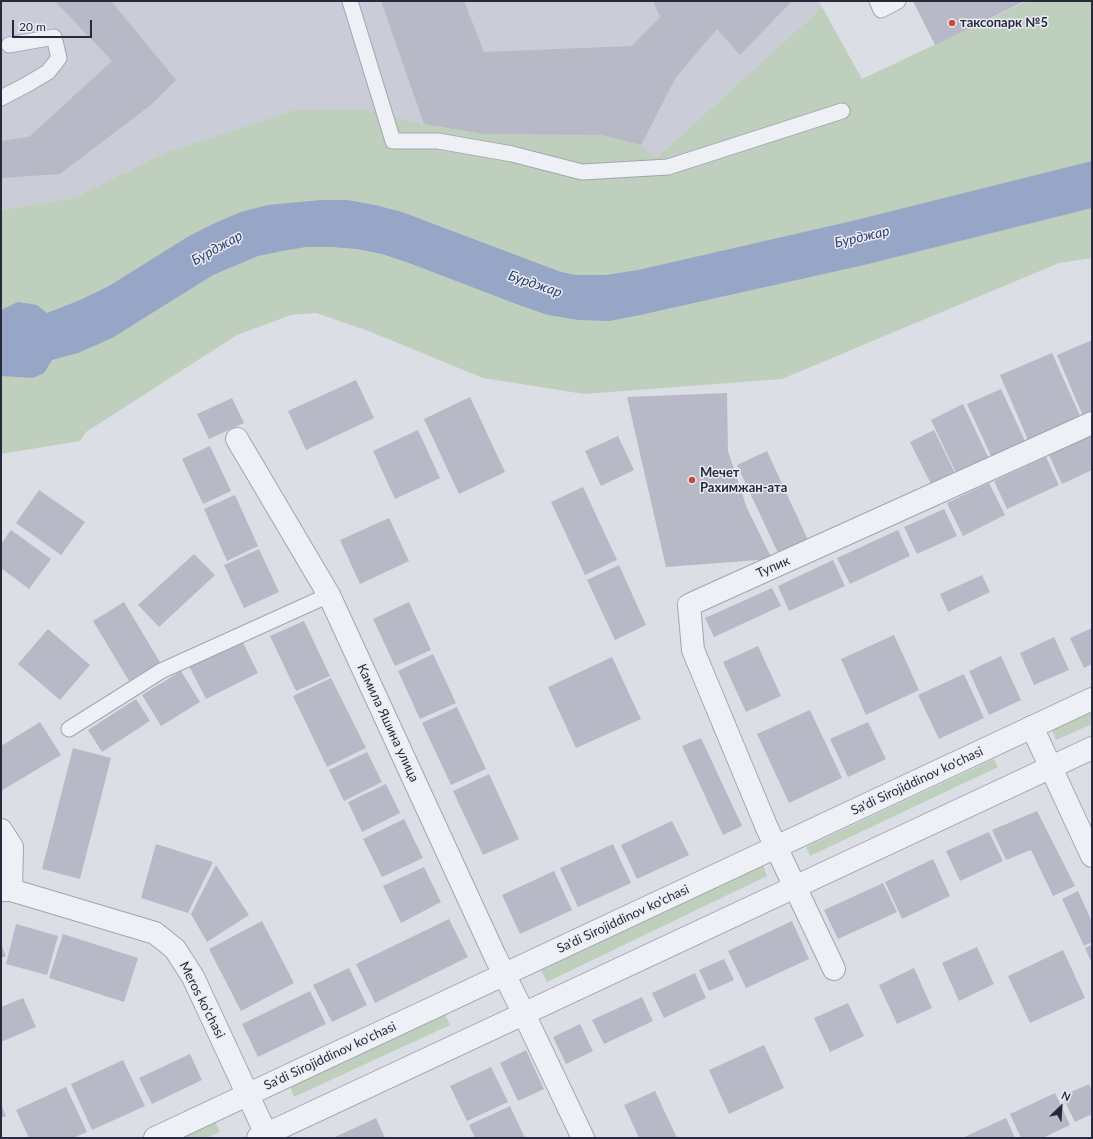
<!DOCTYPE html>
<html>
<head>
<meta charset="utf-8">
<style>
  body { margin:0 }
  #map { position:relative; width:1093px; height:1139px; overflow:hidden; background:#dcdee6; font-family:Lato,sans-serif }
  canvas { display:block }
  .frame { position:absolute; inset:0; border:2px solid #262a3c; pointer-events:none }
  .north { position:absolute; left:1041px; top:1087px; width:40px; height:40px; -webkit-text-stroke:3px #ebedf4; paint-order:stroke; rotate:25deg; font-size:11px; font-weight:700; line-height:16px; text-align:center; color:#262a3c }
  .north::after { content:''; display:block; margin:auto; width:14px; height:18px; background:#262a3c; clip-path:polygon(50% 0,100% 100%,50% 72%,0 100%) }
  .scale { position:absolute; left:12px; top:20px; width:80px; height:18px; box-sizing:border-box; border:2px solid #262a3c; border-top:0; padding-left:5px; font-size:12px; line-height:14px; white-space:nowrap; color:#262a3c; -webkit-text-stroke:3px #ebedf4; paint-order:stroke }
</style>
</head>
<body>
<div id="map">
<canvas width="1093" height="1139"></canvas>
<div class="frame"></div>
<div class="north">N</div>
<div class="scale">20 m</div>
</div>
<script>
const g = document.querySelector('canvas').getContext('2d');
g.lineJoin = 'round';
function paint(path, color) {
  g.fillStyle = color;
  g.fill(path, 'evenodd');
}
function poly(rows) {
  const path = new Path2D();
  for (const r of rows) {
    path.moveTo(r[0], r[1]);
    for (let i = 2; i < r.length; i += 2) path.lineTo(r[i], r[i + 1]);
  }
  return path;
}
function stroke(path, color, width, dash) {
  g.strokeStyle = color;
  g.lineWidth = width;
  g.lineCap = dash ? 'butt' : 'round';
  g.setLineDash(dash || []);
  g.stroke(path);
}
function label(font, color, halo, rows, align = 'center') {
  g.font = font + ' Lato,sans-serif';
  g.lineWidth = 3;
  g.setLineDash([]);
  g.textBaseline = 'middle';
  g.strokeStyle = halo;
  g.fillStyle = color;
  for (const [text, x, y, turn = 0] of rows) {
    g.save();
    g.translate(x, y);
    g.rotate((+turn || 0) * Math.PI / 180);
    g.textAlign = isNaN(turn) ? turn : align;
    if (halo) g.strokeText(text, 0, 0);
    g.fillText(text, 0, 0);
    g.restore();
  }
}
paint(poly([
  [1,1,819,1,822,7,656,158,640,145,483,134,424,124,293,110,169,151,73,198,1,210]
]), '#cacdd8');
paint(poly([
  [1027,1,1092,1,1092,258,1059,263,782,379,584,394,483,378,366,330,316,313,291,315,237,335,86,432,80,441,1,454,1,210,73,198,169,151,293,110,363,109,423,124,483,134,602,135,641,145,656,158,822,7,862,79],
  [1092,711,1092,724,1056,740,1052,730],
  [994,759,998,767,810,856,806,847],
  [763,865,767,876,547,982,541,970],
  [445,1014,450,1025,294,1097,290,1086],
  [215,1121,220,1132,206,1138,178,1138]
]), '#bed0bd');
paint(poly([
  [1092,161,1092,208,864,265,640,315,609,321,579,320,548,315,519,305,409,263,382,254,357,249,332,247,306,247,282,251,258,256,213,275,112,338,78,353,52,360,44,373,33,378,1,376,1,310,18,302,37,305,47,313,80,300,109,286,189,236,215,223,241,212,268,205,321,200,347,200,375,205,402,212,561,272,576,275,606,275,638,270,852,221]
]), '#97a5c6');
paint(poly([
  [55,1,111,1,176,80,152,104,60,174,1,178,1,141,29,137,112,61],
  [381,1,464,1,484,52,632,46,660,17,653,1,792,1,740,55,717,29,676,77,641,145,602,135,483,134,424,124],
  [913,1,1025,1,935,45],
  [1092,340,1092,412,1083,416,1057,355],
  [1052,353,1081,418,1028,440,1000,375],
  [356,380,374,418,306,450,288,411],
  [1001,389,1025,441,991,456,967,404],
  [727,393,728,451,747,508,772,559,666,567,627,397],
  [470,397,505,472,459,494,424,419],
  [232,398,244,423,209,439,197,414],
  [963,404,990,461,958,477,931,420],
  [418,430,440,478,395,499,373,451],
  [934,430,957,477,933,488,910,442],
  [618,436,634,470,601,486,585,451],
  [1092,436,1092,470,1062,484,1049,455],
  [210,446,231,491,203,504,182,459],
  [767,451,808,540,778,553,737,465],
  [1046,457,1059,485,1007,509,994,481],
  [989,483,1005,515,963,536,947,503],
  [583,487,617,560,585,575,551,502],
  [39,490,85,522,61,555,16,523],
  [235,495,258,546,227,561,204,509],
  [944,509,957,536,917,554,904,527],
  [389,518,409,561,360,584,340,540],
  [11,530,51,559,29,589,1,568,1,544],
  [898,530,910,556,850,584,837,558],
  [259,549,279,592,244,608,224,565],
  [194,554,215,575,159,627,138,605],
  [833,560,845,586,789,611,778,586],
  [619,565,646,625,615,640,587,580],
  [982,575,990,592,948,612,940,594],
  [772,588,781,606,714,637,705,618],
  [124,602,160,662,129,681,93,621],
  [409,602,431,650,395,666,373,619],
  [304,621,330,676,296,691,270,636],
  [1092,628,1092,664,1084,668,1070,638],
  [48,629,90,665,60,700,18,664],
  [894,635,919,690,866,715,841,659],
  [1054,637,1069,670,1034,685,1020,653],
  [241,639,258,673,206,699,188,664],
  [758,646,781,696,746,712,723,662],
  [433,654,456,703,420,719,398,671],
  [1001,656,1021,700,989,715,969,671],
  [612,657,641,719,576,748,548,687],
  [181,671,200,702,161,726,142,695],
  [964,674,984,718,939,739,918,695],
  [331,678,366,748,327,767,293,696],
  [136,699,150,721,102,752,88,730],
  [457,707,486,769,451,785,422,723],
  [810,710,842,778,789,803,757,734],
  [40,722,61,755,1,791,1,746],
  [868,722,886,759,848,777,830,739],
  [701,738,742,826,723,835,682,746],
  [73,748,111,758,80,879,42,869],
  [367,752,382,782,344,801,329,770],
  [489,774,519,839,483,855,453,791],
  [386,784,400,813,362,832,348,802],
  [1037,811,1075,886,1053,896,1031,850,1006,860,992,830],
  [404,819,423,858,382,877,363,839],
  [672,821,689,855,637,879,621,845],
  [989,832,1003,861,960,881,946,851],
  [156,844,213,862,188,913,141,898],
  [613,844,631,883,578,907,560,868],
  [933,859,950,896,902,919,885,882],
  [216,865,249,915,207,942,191,914],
  [424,867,441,902,401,923,383,886],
  [554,871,572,910,520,934,502,895],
  [883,883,897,912,838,939,824,910],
  [1078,891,1092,922,1092,942,1084,946,1062,899],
  [449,919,468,957,375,1003,356,964],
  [262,921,294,983,241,1011,209,949],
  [792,921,809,959,746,988,728,951],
  [16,924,58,936,47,975,6,964],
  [63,934,138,958,124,1002,49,978],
  [1,944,6,956,1,958],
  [1092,945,1092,964,1085,948],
  [977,947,994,984,959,1001,942,963],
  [1063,950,1085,998,1030,1023,1008,976],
  [724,959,734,980,709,991,699,970],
  [349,968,367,1005,332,1022,313,985],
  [914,968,932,1008,897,1024,879,985],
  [695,973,706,998,664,1018,652,993],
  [310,991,326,1024,258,1057,242,1024],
  [642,997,653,1021,604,1044,592,1020],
  [23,998,36,1027,1,1042,1,1007],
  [848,1003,864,1036,830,1052,814,1018],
  [580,1024,593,1051,566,1064,553,1037],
  [764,1045,784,1088,729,1114,709,1070],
  [526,1050,544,1089,518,1101,500,1063],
  [190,1054,202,1080,152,1104,139,1078],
  [123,1060,145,1106,92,1130,71,1084],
  [491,1067,508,1102,467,1121,450,1086],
  [1089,1084,1092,1091,1092,1114,1075,1122,1062,1096],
  [66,1087,87,1132,73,1138,29,1138,16,1110],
  [655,1091,677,1138,639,1138,624,1105],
  [1055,1093,1070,1125,1043,1138,1021,1138,1010,1114],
  [1,1104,6,1116,1,1118],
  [510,1106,525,1138,475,1138,469,1125],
  [376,1118,385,1138,333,1138],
  [1006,1118,1015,1138,962,1138]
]), '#b7b9c6');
const service = poly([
  [350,1,393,141,438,141,512,154,582,172,668,167,842,111],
  [877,1,881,10,898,1],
  [1,98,26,85,48,72,59,58,54,37,9,45],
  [69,729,161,671,329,595]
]);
const minor = poly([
  [237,439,329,595,495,956,524,1014,583,1138],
  [1032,727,1092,856],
  [1,830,12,847,11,890],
  [1,890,11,890,155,933,175,949,193,977,266,1134],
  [834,969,767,828,693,650,689,605,1092,423]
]);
const tertiary = poly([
  [155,1138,1092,699],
  [258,1138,1092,748]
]);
stroke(service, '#a2a4b0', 17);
stroke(minor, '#a2a4b0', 24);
stroke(tertiary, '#a2a4b0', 24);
stroke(service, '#eff0f5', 15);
stroke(minor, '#eff0f5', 22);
stroke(tertiary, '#eff0f5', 22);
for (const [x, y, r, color] of [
  [952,23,4,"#ca4942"],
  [692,480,4,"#ca4942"]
]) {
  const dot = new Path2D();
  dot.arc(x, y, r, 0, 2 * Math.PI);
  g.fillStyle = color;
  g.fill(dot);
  stroke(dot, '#ebedf4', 1.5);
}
label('bold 13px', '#262a3c', '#ebedf4', [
  ["таксопарк №5",960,23],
  ["Мечет",700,473],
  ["Рахимжан-ата",700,488]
], 'left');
label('13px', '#262a3c', '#ebedf4', [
  ["Тупик",773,567,-24],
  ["Камила Яшина улица",388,723,65],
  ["Sa'di Sirojiddinov ko'chasi",917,781,-25],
  ["Sa'di Sirojiddinov ko'chasi",623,919,-25],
  ["Meros ko‘chasi",202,1000,63],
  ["Sa'di Sirojiddinov ko'chasi",330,1056,-25]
]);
label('italic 14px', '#32416e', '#ebedf4', [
  ["Бурджар",862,237,-13],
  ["Бурджар",217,248,-29],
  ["Бурджар",535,284,19]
]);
</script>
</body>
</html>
